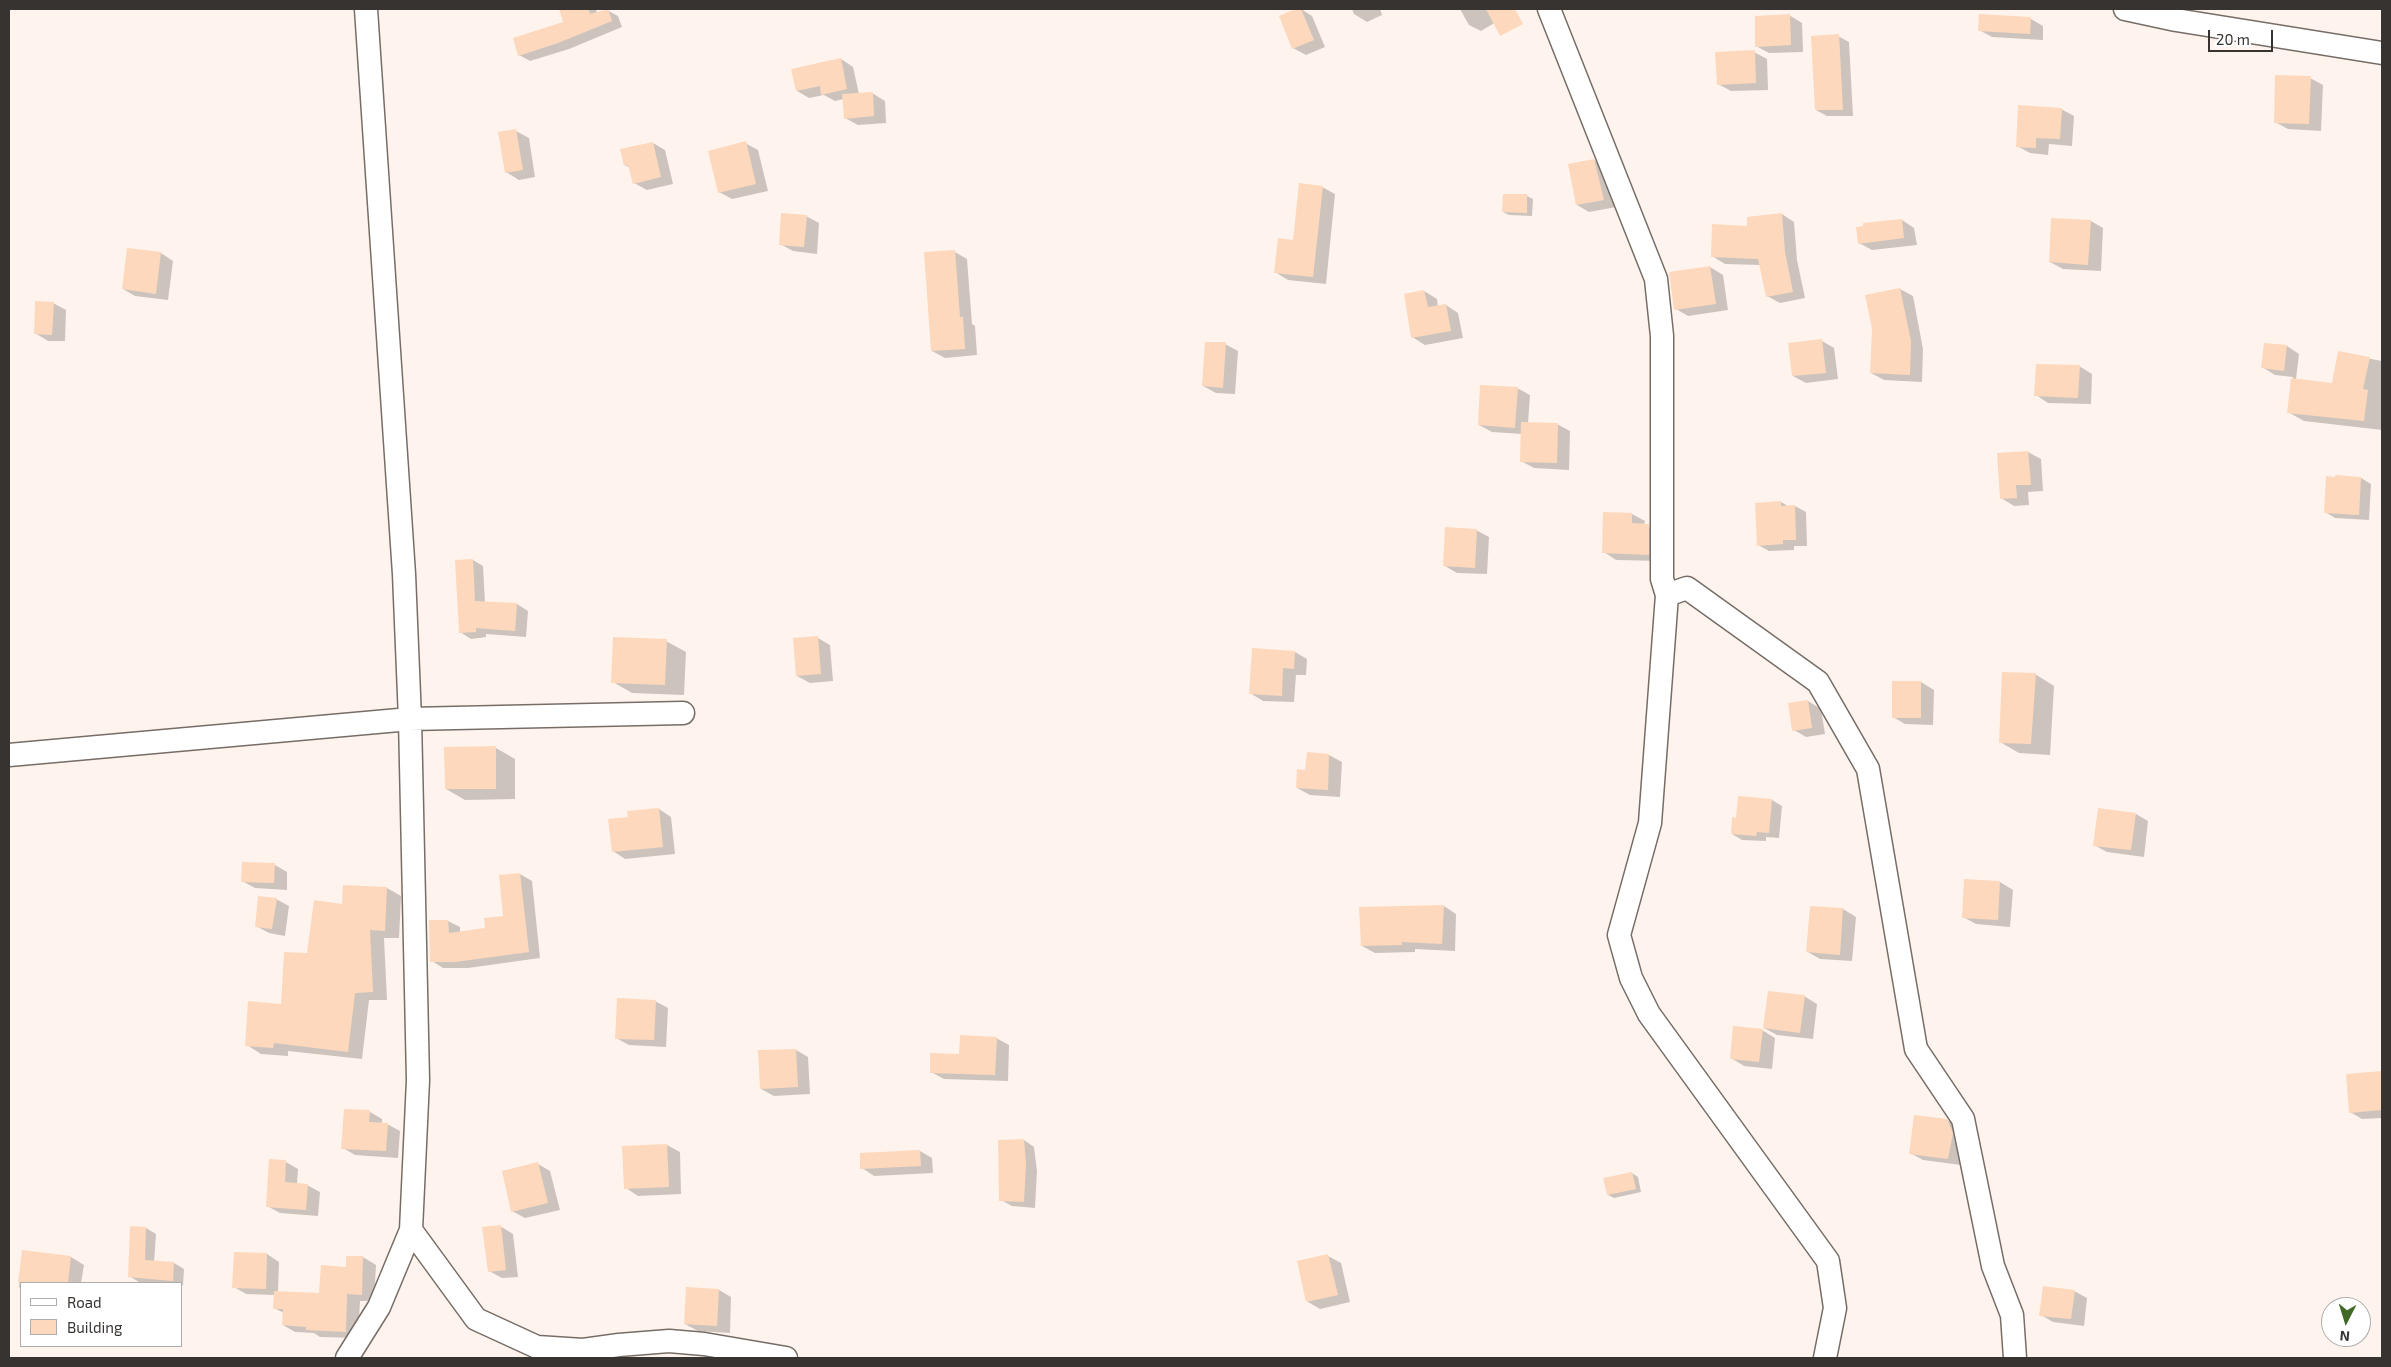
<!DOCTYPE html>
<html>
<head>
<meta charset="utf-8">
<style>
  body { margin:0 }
  #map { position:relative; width:2391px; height:1367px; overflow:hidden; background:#fff4ed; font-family:"Exo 2",sans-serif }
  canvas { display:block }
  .frame { position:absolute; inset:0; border:10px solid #373330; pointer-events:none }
  .legend { position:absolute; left:20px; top:1282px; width:162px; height:65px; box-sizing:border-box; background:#fff; border:1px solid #afadac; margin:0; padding:6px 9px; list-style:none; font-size:15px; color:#373330 }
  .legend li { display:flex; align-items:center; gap:10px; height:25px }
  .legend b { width:25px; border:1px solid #afadac }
  .north { position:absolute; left:2321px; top:1297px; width:50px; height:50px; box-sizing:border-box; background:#fff; border:1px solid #afadac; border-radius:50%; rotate:185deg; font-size:14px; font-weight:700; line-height:20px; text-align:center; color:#373330 }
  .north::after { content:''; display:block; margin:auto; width:18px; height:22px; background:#406925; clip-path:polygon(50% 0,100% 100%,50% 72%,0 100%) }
  .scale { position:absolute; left:2208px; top:30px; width:65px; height:22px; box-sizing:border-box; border:2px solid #373330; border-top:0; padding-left:6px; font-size:15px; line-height:18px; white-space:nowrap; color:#373330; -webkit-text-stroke:4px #fff; paint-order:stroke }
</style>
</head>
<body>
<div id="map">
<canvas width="2391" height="1367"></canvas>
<div class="frame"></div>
<ul class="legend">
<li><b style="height:6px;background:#fff"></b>Road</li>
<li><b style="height:14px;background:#fed8bc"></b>Building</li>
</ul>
<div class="north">N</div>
<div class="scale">20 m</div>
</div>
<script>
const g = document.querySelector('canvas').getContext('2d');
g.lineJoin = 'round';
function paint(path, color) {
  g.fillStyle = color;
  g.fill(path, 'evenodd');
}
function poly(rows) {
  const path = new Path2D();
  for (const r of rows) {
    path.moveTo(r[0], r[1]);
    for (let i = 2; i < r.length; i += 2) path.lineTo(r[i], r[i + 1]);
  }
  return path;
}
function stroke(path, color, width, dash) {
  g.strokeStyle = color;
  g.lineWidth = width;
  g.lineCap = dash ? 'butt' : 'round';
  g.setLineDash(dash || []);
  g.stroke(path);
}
paint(poly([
  [561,9,596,9,597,13,607,10,618,16,622,27,569,49,530,61,519,55,565,23],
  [1301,9,1312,16,1325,47,1306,55,1293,48,1280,16],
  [1352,9,1380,9,1382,15,1367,22,1354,14],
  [1460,9,1488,9,1496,22,1481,31,1469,25],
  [1789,15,1802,23,1803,52,1769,53,1756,46],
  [2031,19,2043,26,2043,40,1992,37,1979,30],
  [1838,36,1849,42,1853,116,1827,116,1816,110],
  [1754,52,1767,59,1768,90,1731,91,1718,84],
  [841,59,853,67,859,94,872,93,885,101,886,123,858,125,845,118,844,99,835,101,824,95,809,98,797,91],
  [2310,78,2323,85,2321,131,2288,129,2275,122],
  [2061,109,2074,116,2072,146,2049,144,2048,155,2030,153,2017,146],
  [516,131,529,138,535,177,519,180,506,172],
  [653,143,665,150,673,184,647,190,634,183,631,168,625,165],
  [745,143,758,150,768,191,732,199,719,192],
  [1594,160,1607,168,1616,207,1589,212,1577,205],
  [1322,187,1335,194,1326,284,1288,280,1275,272],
  [1527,196,1533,199,1532,216,1509,215,1503,212],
  [1782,214,1794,222,1797,260,1805,298,1780,303,1767,296,1760,265,1725,264,1712,256,1749,228],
  [806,216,819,223,817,254,793,251,780,244],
  [1902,220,1914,228,1917,245,1872,250,1859,243],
  [2091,221,2103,228,2101,271,2063,269,2050,262],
  [955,252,967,259,972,324,975,326,977,355,945,358,932,351],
  [161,253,173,261,168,300,135,296,123,289],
  [1710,267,1723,275,1728,310,1688,316,1676,309],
  [1900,289,1913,296,1923,349,1922,382,1884,380,1871,373],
  [1424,291,1437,299,1438,307,1446,305,1458,313,1463,338,1425,345,1412,337],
  [53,303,66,310,65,341,48,341,35,333],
  [1822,341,1834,348,1838,379,1806,383,1793,376],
  [1225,344,1238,351,1235,394,1216,393,1203,386],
  [2287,346,2299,354,2296,379,2333,384,2339,353,2382,361,2382,430,2304,421,2288,412,2293,377,2275,375,2262,367],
  [2079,366,2092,374,2091,404,2048,403,2036,395],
  [1517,388,1530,395,1528,423,1557,424,1570,431,1569,470,1534,468,1521,461,1522,434,1492,432,1479,425],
  [2028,452,2041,459,2043,491,2028,492,2029,505,2014,506,2001,498,1998,454],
  [2361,478,2371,484,2369,520,2335,518,2325,512],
  [1781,502,1788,506,1795,506,1806,512,1807,546,1794,546,1794,550,1769,551,1758,545],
  [1632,514,1645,521,1644,525,1661,532,1661,561,1616,560,1604,552],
  [1476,530,1489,537,1487,574,1457,573,1445,566],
  [473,560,483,566,485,603,517,604,528,611,526,637,486,634,486,637,471,639,460,632],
  [818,638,830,645,833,681,810,683,797,676],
  [666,641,686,652,684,695,632,693,613,682],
  [1295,652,1307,659,1306,675,1296,675,1294,702,1263,701,1250,693],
  [2035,674,2054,686,2050,755,2019,753,2000,742],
  [1893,682,1921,682,1934,690,1933,725,1905,724,1893,717],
  [1808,701,1821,709,1825,734,1806,737,1794,730],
  [496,748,515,759,515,799,465,800,446,789],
  [1308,754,1329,755,1342,762,1340,797,1310,795,1297,788,1307,771],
  [1772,800,1782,806,1779,838,1766,837,1766,841,1742,840,1732,834,1737,819],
  [659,809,671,817,675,854,625,859,613,851],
  [2136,814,2148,821,2144,857,2107,852,2094,845],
  [275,865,287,872,287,890,255,888,242,881],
  [520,874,532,881,540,958,468,968,443,968,432,961,431,921,448,921,460,927,460,933,486,929,504,917],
  [1965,880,2000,882,2013,890,2010,927,1976,924,1963,917],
  [344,887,387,888,401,896,399,938,384,938,387,1000,369,1000,362,1059,288,1051,288,1056,261,1054,247,1045,282,1005,343,905],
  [276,899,289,906,285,936,269,933,256,926],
  [1444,906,1456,914,1455,951,1415,949,1415,952,1375,953,1362,946],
  [1811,907,1843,909,1856,917,1852,961,1820,959,1808,952],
  [1804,996,1817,1004,1813,1039,1777,1035,1764,1028],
  [655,1001,668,1008,666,1047,629,1045,616,1038],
  [1762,1030,1775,1038,1772,1069,1744,1066,1731,1058],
  [996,1038,1009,1045,1008,1081,944,1079,931,1072],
  [796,1050,808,1057,810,1094,774,1096,761,1089],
  [2382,1072,2382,1118,2362,1119,2350,1112,2347,1075],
  [370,1112,382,1119,382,1124,387,1124,400,1131,398,1158,355,1155,343,1148],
  [1947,1120,1960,1128,1965,1141,1961,1165,1923,1160,1910,1153],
  [1024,1140,1034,1147,1037,1171,1035,1208,1012,1206,1001,1200],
  [667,1145,680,1152,681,1194,638,1196,626,1188],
  [920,1151,932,1158,933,1173,874,1176,862,1168],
  [286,1162,298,1169,297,1184,307,1185,320,1192,318,1216,280,1213,267,1206],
  [538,1164,550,1171,560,1210,525,1218,512,1211],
  [1632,1173,1638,1177,1641,1192,1614,1198,1608,1195],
  [500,1226,513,1234,518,1277,502,1278,489,1271],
  [146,1228,156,1234,154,1262,174,1263,184,1269,183,1286,181,1283,139,1282,129,1276],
  [23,1251,71,1257,84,1265,81,1283,21,1283,21,1289,19,1287],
  [267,1254,279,1262,278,1292,320,1294,347,1268,347,1257,363,1257,376,1265,374,1301,360,1301,358,1338,320,1337,314,1333,295,1332,283,1325,284,1313,274,1308,275,1295,246,1294,234,1287],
  [1328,1256,1341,1263,1350,1302,1320,1309,1308,1302,1298,1262],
  [719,1290,731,1297,730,1333,698,1331,685,1324],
  [2074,1291,2087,1298,2084,1326,2053,1322,2041,1315]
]), '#0003');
paint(poly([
  [559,9,588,9,590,14,608,9,612,21,558,43,518,56,513,38,563,22],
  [1295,9,1301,9,1314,40,1292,49,1279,16],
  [1486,9,1515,9,1523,24,1500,36],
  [1790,14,1791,45,1755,47,1755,16],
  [1979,14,2031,17,2030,34,1978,31],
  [1839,34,1843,110,1815,110,1811,36],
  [1755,50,1756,83,1717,85,1715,52],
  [841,58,847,89,821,95,820,86,796,91,791,69],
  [2275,75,2311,76,2309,124,2274,123],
  [873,92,874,116,844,119,842,94],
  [2018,105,2062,108,2060,139,2036,138,2036,148,2016,147],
  [516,129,523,170,505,173,498,132],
  [746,141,756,184,718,193,708,151],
  [653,142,661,177,633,184,628,165,624,166,620,149],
  [1594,159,1604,200,1576,205,1568,164],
  [1299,183,1323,186,1313,277,1274,273,1278,238,1293,240],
  [1503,194,1527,194,1527,213,1502,212],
  [781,213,807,215,804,247,779,245],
  [1782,213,1785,252,1793,292,1766,297,1758,259,1711,257,1712,224,1747,226,1747,217],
  [2051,218,2091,220,2088,265,2049,262],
  [1902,219,1904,238,1858,244,1856,227,1863,226,1863,223],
  [127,248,161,252,156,294,122,289],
  [955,250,960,317,963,317,965,349,931,351,924,252],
  [1710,266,1716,304,1674,310,1669,272],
  [1900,288,1911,341,1910,375,1870,373,1872,329,1865,295],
  [1424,290,1428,307,1446,304,1451,331,1411,338,1404,294],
  [35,301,54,302,52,335,34,334],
  [1822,339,1826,373,1792,376,1788,343],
  [1205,342,1226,342,1223,388,1202,386],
  [2264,343,2287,345,2284,371,2261,368],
  [2338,351,2370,357,2363,389,2368,390,2364,421,2287,413,2291,378,2332,383],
  [2036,364,2080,365,2078,398,2034,396],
  [1480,385,1518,387,1515,428,1478,425],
  [1521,422,1558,423,1557,463,1520,462],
  [2028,451,2031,485,2016,485,2017,498,2000,499,1997,453],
  [2335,475,2361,477,2359,515,2324,513,2326,476,2335,477],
  [1781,501,1781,506,1795,505,1796,540,1783,540,1783,544,1757,546,1755,503],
  [1603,512,1632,513,1632,523,1649,524,1649,555,1602,553],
  [1445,527,1477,529,1475,568,1443,566],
  [473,559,475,601,517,603,515,631,476,628,476,632,459,633,455,560],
  [818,636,821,674,796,676,793,638],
  [613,637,667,639,665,685,611,683],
  [1252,648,1295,651,1294,669,1283,668,1282,696,1249,694],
  [2002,672,2036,673,2031,744,1999,743],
  [1892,681,1921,681,1921,718,1892,718],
  [1808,700,1812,728,1792,731,1788,703],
  [496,746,496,789,445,789,444,747],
  [1307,752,1329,754,1328,790,1296,788,1297,769,1305,770],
  [1738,796,1772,799,1769,833,1757,832,1756,836,1731,834,1732,817,1736,818],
  [659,808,663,847,612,852,608,819,628,817,627,811],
  [2098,808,2136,813,2131,850,2093,846],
  [242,862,275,863,274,883,241,882],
  [520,873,529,952,455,962,430,962,429,920,448,920,449,933,485,928,484,918,503,916,499,875],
  [1964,879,2000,881,1998,920,1962,918],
  [343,885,387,887,385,931,370,930,373,992,355,993,348,1052,274,1043,273,1048,245,1046,248,1001,281,1004,284,952,307,953,314,900,342,904],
  [258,896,277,898,272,929,255,927],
  [1444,905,1442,944,1402,942,1402,945,1361,946,1359,907],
  [1810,906,1843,908,1840,955,1806,952],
  [1768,991,1805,995,1800,1033,1763,1028],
  [617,998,656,1000,654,1040,615,1039],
  [1733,1026,1763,1029,1759,1062,1730,1059],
  [960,1035,997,1037,995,1075,930,1073,930,1053,959,1054],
  [796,1049,798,1087,760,1089,758,1050],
  [2382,1071,2382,1110,2349,1113,2346,1074],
  [344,1109,370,1110,369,1122,388,1123,386,1151,341,1149],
  [1914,1115,1947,1119,1953,1133,1948,1159,1909,1154],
  [1024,1139,1026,1164,1024,1202,999,1201,998,1140],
  [667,1144,669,1187,624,1189,622,1146],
  [920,1150,921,1166,860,1169,860,1153],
  [269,1159,286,1160,285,1182,308,1184,306,1210,266,1207],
  [538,1162,548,1203,511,1212,502,1171],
  [1632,1172,1636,1189,1607,1195,1603,1178],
  [501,1225,506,1270,488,1272,482,1227],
  [130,1226,146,1227,145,1260,174,1262,173,1281,128,1277],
  [22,1250,71,1256,68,1283,18,1283],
  [234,1252,267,1253,266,1289,232,1288],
  [1328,1254,1338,1295,1306,1302,1297,1261],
  [346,1256,363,1256,362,1295,347,1294,346,1332,306,1330,306,1327,282,1325,283,1309,273,1309,274,1291,319,1293,321,1265,346,1267],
  [2043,1286,2075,1290,2071,1319,2039,1316],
  [686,1287,719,1289,717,1326,684,1324]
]), '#fed8bc');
const minor = poly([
  [1549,9,1656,279,1662,336,1662,579,1667,595,1650,823,1619,935,1631,978,1649,1014,1828,1261,1835,1308,1825,1358],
  [2125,9,2176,20,2382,53],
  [1667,595,1687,588,1818,682,1868,769,1916,1049,1963,1119,1993,1266,2012,1315,2015,1358],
  [9,755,410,719,683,713],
  [411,1230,476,1319,537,1347,583,1350,619,1345,669,1341,704,1344,786,1358],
  [347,1358,379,1307,411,1230,418,1080,410,719,404,574,366,9]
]);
stroke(minor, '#766d66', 25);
stroke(minor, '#fff', 22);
</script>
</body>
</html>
